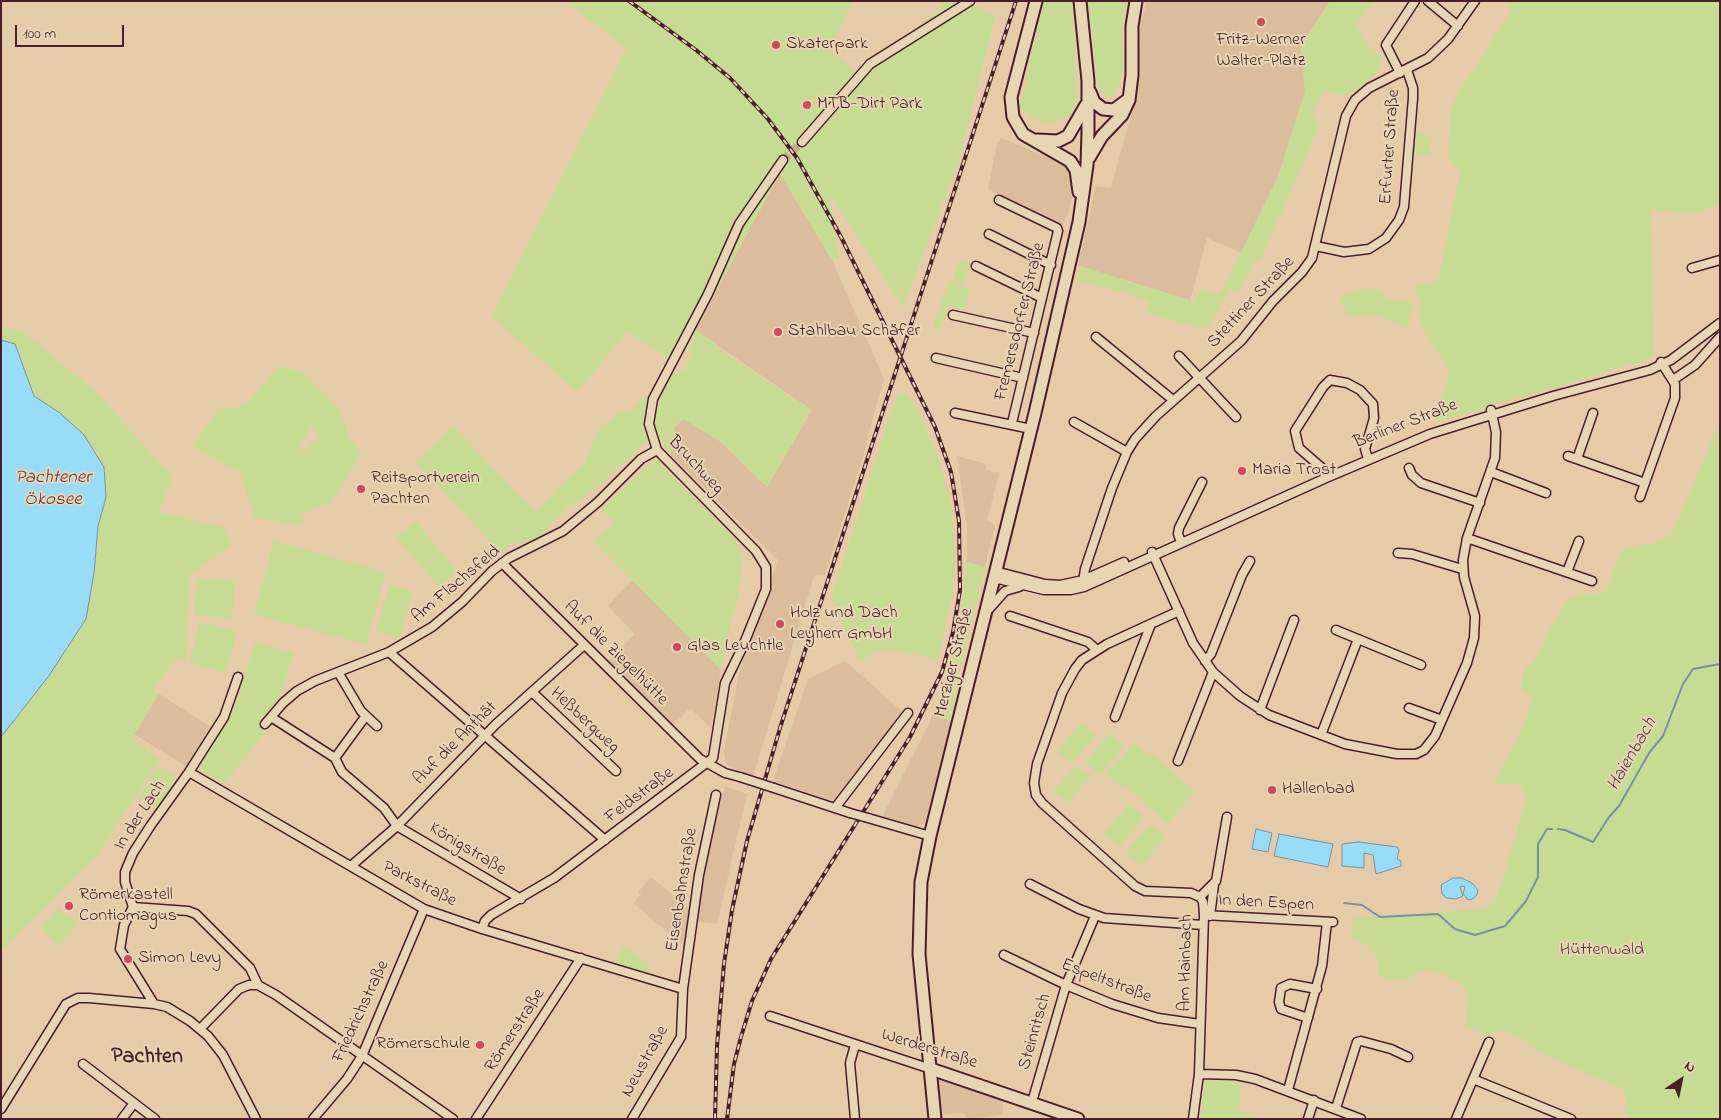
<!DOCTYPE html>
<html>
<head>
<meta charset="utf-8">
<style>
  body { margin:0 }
  #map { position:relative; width:1721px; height:1120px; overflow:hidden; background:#e5cba8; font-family:"Indie Flower",sans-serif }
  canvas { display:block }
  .frame { position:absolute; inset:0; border:2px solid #4a1f2b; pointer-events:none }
  .north { position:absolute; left:1656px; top:1055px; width:50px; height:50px; -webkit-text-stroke:4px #e8d5b3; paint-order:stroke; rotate:34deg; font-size:14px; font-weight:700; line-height:20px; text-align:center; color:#4a1f2b }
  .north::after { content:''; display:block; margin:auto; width:18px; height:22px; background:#4a1f2b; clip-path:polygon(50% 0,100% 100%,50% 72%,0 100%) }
  .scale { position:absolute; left:15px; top:25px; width:109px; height:22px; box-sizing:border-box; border:2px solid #4a1f2b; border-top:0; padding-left:6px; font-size:15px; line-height:18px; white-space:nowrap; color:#4a1f2b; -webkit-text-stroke:4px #e8d5b3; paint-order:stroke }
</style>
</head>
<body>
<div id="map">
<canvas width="1721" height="1120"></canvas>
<div class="frame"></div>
<div class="north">N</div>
<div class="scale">100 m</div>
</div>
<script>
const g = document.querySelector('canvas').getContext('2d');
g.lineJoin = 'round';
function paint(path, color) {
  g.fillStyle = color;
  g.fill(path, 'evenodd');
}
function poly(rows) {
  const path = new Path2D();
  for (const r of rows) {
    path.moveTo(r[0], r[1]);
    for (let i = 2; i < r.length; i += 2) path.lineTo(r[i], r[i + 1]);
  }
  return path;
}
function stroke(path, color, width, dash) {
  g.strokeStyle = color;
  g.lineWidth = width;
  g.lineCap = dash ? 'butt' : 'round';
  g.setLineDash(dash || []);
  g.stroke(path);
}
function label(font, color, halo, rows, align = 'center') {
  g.font = font + ' "Indie Flower",sans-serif';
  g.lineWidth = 4;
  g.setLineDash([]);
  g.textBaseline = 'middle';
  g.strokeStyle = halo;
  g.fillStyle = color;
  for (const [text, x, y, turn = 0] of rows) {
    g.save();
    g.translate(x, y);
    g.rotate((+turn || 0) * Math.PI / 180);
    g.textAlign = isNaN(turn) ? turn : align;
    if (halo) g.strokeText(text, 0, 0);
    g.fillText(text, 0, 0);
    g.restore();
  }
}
paint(poly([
  [1147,1,1330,1,1301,46,1305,91,1279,174,1242,253,1207,238,1190,300,1078,266,1096,186,1111,188,1133,108,1141,23],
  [1001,138,1064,164,1069,170,1072,178,1072,191,1069,212,1062,227,988,189,997,143],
  [780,173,832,260,884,379,866,442,867,444,825,575,814,576,753,777,726,764,724,752,739,673,778,560,670,454,675,427,683,419,689,421,721,442,767,487,812,410,695,330],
  [957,456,986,464,986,470,999,473,987,520,995,525,985,567,967,562,967,525],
  [633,580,721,670,711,728,690,708,673,725,609,661,635,634,608,606],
  [845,661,904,713,887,738,834,801,773,781,808,679],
  [159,694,212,728,187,767,134,734],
  [933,715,952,721,926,821,920,826,913,826,882,817],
  [725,786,747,794,717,924,695,921,709,843],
  [651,877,691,910,685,947,633,903,641,894,638,892],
  [938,1078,1002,1095,1003,1115,966,1119,964,1113,942,1114]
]), '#dbbc9c');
paint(poly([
  [566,1,853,1,828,50,856,71,944,7,936,1,962,1,995,16,958,162,903,308,829,192,839,257,832,260,780,174,702,317,691,315,668,358,628,332,576,392,492,316,627,48],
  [1044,1,1071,1,1077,79,1077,106,1073,113,1065,118,1049,123,1037,121,1020,107],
  [1088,1,1126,1,1121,37,1123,65,1120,83,1114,95,1109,98,1099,93],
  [1330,1,1375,1,1356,24,1368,46,1380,54,1381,64,1376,74,1347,95,1326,92,1321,97,1314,112,1318,127,1306,158,1260,260,1255,261,1238,292,1230,288,1213,320,1204,329,1147,313,1149,300,1077,280,1081,266,1195,302,1200,290,1220,295,1279,174,1305,91,1301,46],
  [1509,1,1720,1,1720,204,1691,214,1651,209,1654,353,1647,360,1436,422,1450,370,1425,333,1420,318,1420,302,1415,293,1417,286,1422,283,1438,281,1460,172,1448,156,1451,109,1457,94,1508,16,1511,6],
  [1413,133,1431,136,1429,156,1412,154],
  [959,260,970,263,964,284,953,281],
  [949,282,970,288,964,310,948,306,940,329,933,327],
  [1368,288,1382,290,1387,299,1393,301,1403,299,1413,304,1409,324,1405,328,1378,315,1348,316,1340,299,1341,296],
  [1,327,23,331,94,391,172,476,159,513,225,527,231,545,189,575,186,659,175,659,154,690,158,695,132,738,159,760,97,856,1,951,1,737,94,573,98,526,106,497,104,467,84,435,60,413,34,396,15,345,1,340],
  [695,330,717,344,716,347,811,410,785,456,773,452,783,460,767,487,721,442,683,419,675,427,670,454,656,434,595,489,578,502,567,507,539,537,521,544,512,543,501,553,415,462,454,426,536,513,560,485,585,464,595,433,620,413,631,411,644,397,661,398,674,372,686,372],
  [278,366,304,373,339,408,350,440,356,446,361,455,331,502,311,511,303,512,302,525,255,518,240,472,192,447,218,409,246,406],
  [311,426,320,438,310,444,304,453,300,446],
  [904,393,910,397,924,422,941,467,951,503,955,560,952,595,938,659,894,650,881,650,860,661,831,599,897,395],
  [1720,422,1720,1119,1633,1119,1625,1113,1626,1098,1623,1089,1541,1053,1516,1034,1500,1031,1485,1035,1466,1025,1468,992,1456,979,1430,970,1415,973,1408,980,1395,980,1378,975,1379,961,1368,946,1351,937,1352,925,1355,918,1485,909,1496,900,1525,805,1525,793,1520,784,1493,784,1526,721,1532,698,1521,687,1524,671,1537,657,1551,626,1568,600,1579,595,1597,594,1606,591,1620,555,1628,547,1660,542,1673,532],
  [656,460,737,542,743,559,739,590,734,612,732,613,721,670,594,542,614,522,602,509],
  [415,521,458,571,439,587,396,537],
  [274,541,386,572,366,645,254,614],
  [967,562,985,567,956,684,951,721,933,715,957,644],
  [197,578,235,581,232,618,194,615],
  [389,585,412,591,400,638,376,631],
  [200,622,237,632,226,672,189,663],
  [255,642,293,653,281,693,277,701,259,720,268,729,224,784,198,768,237,703],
  [1081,723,1097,736,1072,764,1057,751],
  [1110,733,1125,746,1100,775,1085,762],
  [1134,742,1148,755,1151,753,1195,792,1167,823,1124,785,1121,787,1106,774],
  [1076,764,1091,776,1068,803,1053,791],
  [158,766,176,777,157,809,139,798],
  [1129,804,1144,818,1120,846,1104,833],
  [1150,824,1165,837,1141,866,1125,852],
  [57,909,78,923,59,947,40,927],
  [623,945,650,965,647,973,616,964],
  [1213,1079,1241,1083,1238,1109,1260,1119,1200,1119,1206,1080]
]), '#c5dc92');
const water = poly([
  [1,340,15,344,34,396,60,413,84,435,104,467,106,497,98,526,94,573,86,619,48,677,1,737,1,340],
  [1256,829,1272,833,1268,852,1252,849,1256,829],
  [1279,834,1333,844,1328,867,1274,856,1279,834],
  [1359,842,1397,847,1399,850,1397,859,1401,861,1401,866,1376,874,1373,855,1364,853,1364,868,1342,866,1342,844,1359,842],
  [1453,878,1462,878,1472,883,1478,890,1477,895,1471,900,1467,899,1463,893,1465,887,1462,886,1460,887,1463,896,1456,899,1447,898,1442,894,1441,885,1453,878]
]);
paint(water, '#97dcf9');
stroke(water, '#7890a7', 1);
stroke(poly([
  [1558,829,1565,830,1593,842,1609,817,1619,806,1649,753,1663,736,1683,684,1693,669,1720,664],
  [1344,903,1362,905,1380,917,1438,914,1455,929,1475,935,1505,926,1526,901,1538,877,1538,844,1547,829,1552,829]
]), '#7890a7', 2);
stroke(poly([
  [783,160,802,142]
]), '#c6a98f', 8, [8, 4]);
const street = poly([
  [1428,1,1458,26],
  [1400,73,1386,45,1415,1],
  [802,142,870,64,970,1],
  [999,200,1057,228,1058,231,1012,423],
  [989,234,1051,265],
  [1316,246,1344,252,1369,249,1386,238,1399,220,1404,207,1413,98,1413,88,1407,70],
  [976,266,1042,298],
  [1692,268,1720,260],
  [953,315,1034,333],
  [1096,337,1173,400],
  [1179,356,1236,417],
  [936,358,1023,378],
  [1673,380,1695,365,1720,337],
  [955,413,1031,429],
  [1074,422,1127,452],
  [1568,456,1645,483],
  [1577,459,1593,413],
  [1409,468,1412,475,1421,483,1480,503],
  [1491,472,1546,493],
  [1326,478,1322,468,1299,448,1295,431,1323,387,1330,380,1347,383,1360,390,1373,404,1374,418,1365,449,1368,459],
  [1640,497,1675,398,1675,384,1661,362],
  [1467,538,1592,581],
  [1181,542,1178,534,1179,528,1202,482],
  [1152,552,1193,643,1213,672,1240,696,1269,715,1345,744,1397,754,1416,754,1424,750,1435,736,1467,663,1474,638,1475,616,1464,577,1463,560,1467,538,1495,458,1496,432,1491,410],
  [1398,553,1412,554,1462,569],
  [502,563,700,759,725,773,740,777],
  [995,571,1045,584,1060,585,1083,580,1124,562],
  [1567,572,1579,541],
  [994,578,1044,590,1071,590,1084,587,1326,478,1430,434,1553,396,1650,370,1671,360,1720,323],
  [1083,582,1085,569,1112,488,1127,452,1135,439,1156,416,1241,341,1273,301,1302,272,1312,258,1346,116,1355,100,1369,88,1428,58,1448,39,1475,1],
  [989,609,1005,591,1019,587],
  [1179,611,1107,644,1082,660,1075,669,1062,693,1037,764,1034,783,1036,795,1042,803,1135,886,1145,891,1191,893,1200,897],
  [1010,616,1088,642,1097,650],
  [1336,630,1421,665],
  [389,652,605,840],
  [1205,661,1211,654,1242,575,1250,561],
  [338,672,361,711,377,726],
  [532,692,616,771],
  [1409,708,1442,720],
  [1260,710,1294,620],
  [271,717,335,758,342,772,384,808,397,826,521,899],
  [1115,717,1151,624],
  [265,724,283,703,297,691,315,681,389,652,432,627,462,602,492,571,509,558,563,531,598,502,641,459,657,450],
  [1321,735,1358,639],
  [335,758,365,717],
  [1178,761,1213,672],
  [189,772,424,909,482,929,683,989],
  [774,788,850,813],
  [835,808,908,713],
  [868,818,930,836],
  [351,866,397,826,496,724,584,645],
  [1030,884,1079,909,1104,918,1203,925],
  [1200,897,1216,881,1227,817],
  [133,907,188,911,196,914,250,968,258,985],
  [1204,915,1333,922],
  [1210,916,1214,885],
  [482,929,485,921,491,915,554,878,713,758,725,683,743,646,766,589,766,567,756,551,657,450,649,424,653,399,708,294,739,224,783,160],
  [1004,955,1066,985,1112,1004,1158,1018,1200,1024],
  [154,1004,120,949,124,925,133,907,125,882,125,872,133,853,151,825,189,772,224,717,238,677],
  [770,1016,931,1069],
  [1308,1018,1281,1009,1279,1002,1281,988,1290,984,1317,989],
  [200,1029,239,989,249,985,258,985,276,995,453,1119],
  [855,1045,850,1063,855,1119],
  [83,1064,155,1119],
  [1199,1074,1236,1075,1255,1079,1361,1119],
  [1473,1079,1571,1119],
  [1288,1090,1322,966,1327,922],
  [1032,1102,1066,985,1095,916],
  [1336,1108,1357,1042,1361,1041,1391,1049,1408,1057],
  [1,1109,66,1004,78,998,89,998,154,1004,167,1007,190,1021,208,1036,223,1055,256,1119],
  [122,1119,134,1103],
  [313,1119,347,1079,362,1056,424,909],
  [476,1119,581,958],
  [632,1119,681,1037,683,989,699,875,716,795],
  [1193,1119,1199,1074,1204,915,1203,902,1200,897],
  [1308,1119,1314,1100],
  [1456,1119,1489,1042]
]);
const secondary = poly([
  [1036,1,1011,97,1013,117,1023,134,1070,161,1076,170,1079,192],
  [1090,92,1094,102,1103,109,1114,110,1126,101],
  [1037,140,1058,141,1068,136,1086,105],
  [1089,158,1102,136,1122,115,1129,100,1132,75,1132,26,1136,1],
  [931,1069,1078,1119],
  [935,1119,919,954,921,882,930,836,1035,413,1079,222,1087,165,1088,132,1088,81,1080,1]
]);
stroke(street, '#4a1f2b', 11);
stroke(secondary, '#4a1f2b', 15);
stroke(street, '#e8d5b3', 8);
stroke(secondary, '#e8d5b3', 11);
const rail = poly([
  [629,1,696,50,730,78,768,119,797,158,841,237,935,427,951,472,959,521,960,590,953,632,942,672,910,737,771,959,752,1001,741,1037,734,1064,727,1119],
  [715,1119,717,1046,724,964,732,910,747,841,780,728,1016,1]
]);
stroke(rail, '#4a1f2b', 4);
stroke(rail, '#e8d5b3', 2, [5.5]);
const streetBridge = poly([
  [740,777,774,788],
  [850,813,868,818]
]);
stroke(streetBridge, '#4a1f2b', 11, []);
stroke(streetBridge, '#e8d5b3', 8);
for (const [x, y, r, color] of [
  [1261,22,5,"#d1495b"],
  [776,45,5,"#d1495b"],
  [807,105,5,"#d1495b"],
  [778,332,5,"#d1495b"],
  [1242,471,5,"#d1495b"],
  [361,489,5,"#d1495b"],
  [780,624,5,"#d1495b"],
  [677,647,5,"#d1495b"],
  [1272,790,5,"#d1495b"],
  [69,906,5,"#d1495b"],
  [128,959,5,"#d1495b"],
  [480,1045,5,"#d1495b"]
]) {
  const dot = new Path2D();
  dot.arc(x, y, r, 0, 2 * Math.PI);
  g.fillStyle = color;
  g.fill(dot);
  stroke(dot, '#e8d5b3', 2);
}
label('18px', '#4a1f2b', '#e8d5b3', [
  ["Fritz-Werner",1261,41,"center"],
  ["Walter-Platz",1261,62,"center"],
  ["Skaterpark",786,45],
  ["MTB-Dirt Park",817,105],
  ["Stahlbau Schäfer",788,332],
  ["Maria Trost",1252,471],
  ["Reitsportverein",371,479],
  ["Pachten",371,500],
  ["Holz und Dach",790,614],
  ["Leyherr GmbH",790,635],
  ["Glas Leuchtle",687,647],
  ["Hallenbad",1282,790],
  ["Römerkastell",79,896],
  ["Contiomagus",79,917],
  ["Simon Levy",138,959],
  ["Römerschule",470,1045,"right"]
], 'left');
label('18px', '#4a1f2b', '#e8d5b3', [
  ["Erfurter Straße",1391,147,-86],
  ["Stettiner Straße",1252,303,-47],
  ["Fremersdorfer Straße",1021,322,-76],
  ["Berliner Straße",1406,425,-21],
  ["Bruchweg",695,466,47],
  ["Am Flachsfeld",457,585,-40],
  ["Auf die Ziegelhütte",615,654,45],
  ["Merziger Straße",955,663,-76],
  ["Heßbergweg",584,721,43],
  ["Auf die Anthät",456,744,-45],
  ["Feldstraße",640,796,-37],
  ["In der Lach",141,816,-57],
  ["Königstraße",467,850,31],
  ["Parkstraße",419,885,27],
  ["Eisenbahnstraße",683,890,-81],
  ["In den Espen",1266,904,3],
  ["Am Hainbach",1187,963,-89],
  ["Espeltstraße",1106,982,21],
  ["Friedrichstraße",362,1012,-65],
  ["Römerstraße",516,1031,-57],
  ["Steinritsch",1036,1032,-74],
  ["Werderstraße",929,1050,17],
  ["Neustraße",646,1062,-61]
]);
label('18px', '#5c3b3a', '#e8d5b3', [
  ["Hüttenwald",1602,951]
]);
label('italic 19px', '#563b4a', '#e8d5b3', [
  ["Pachtener",53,479],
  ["Ökosee",53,501],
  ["Haienbach",1633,755,-60]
]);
label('bold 22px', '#4a1f2b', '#e8d5b3', [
  ["Pachten",147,1058]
]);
</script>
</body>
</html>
